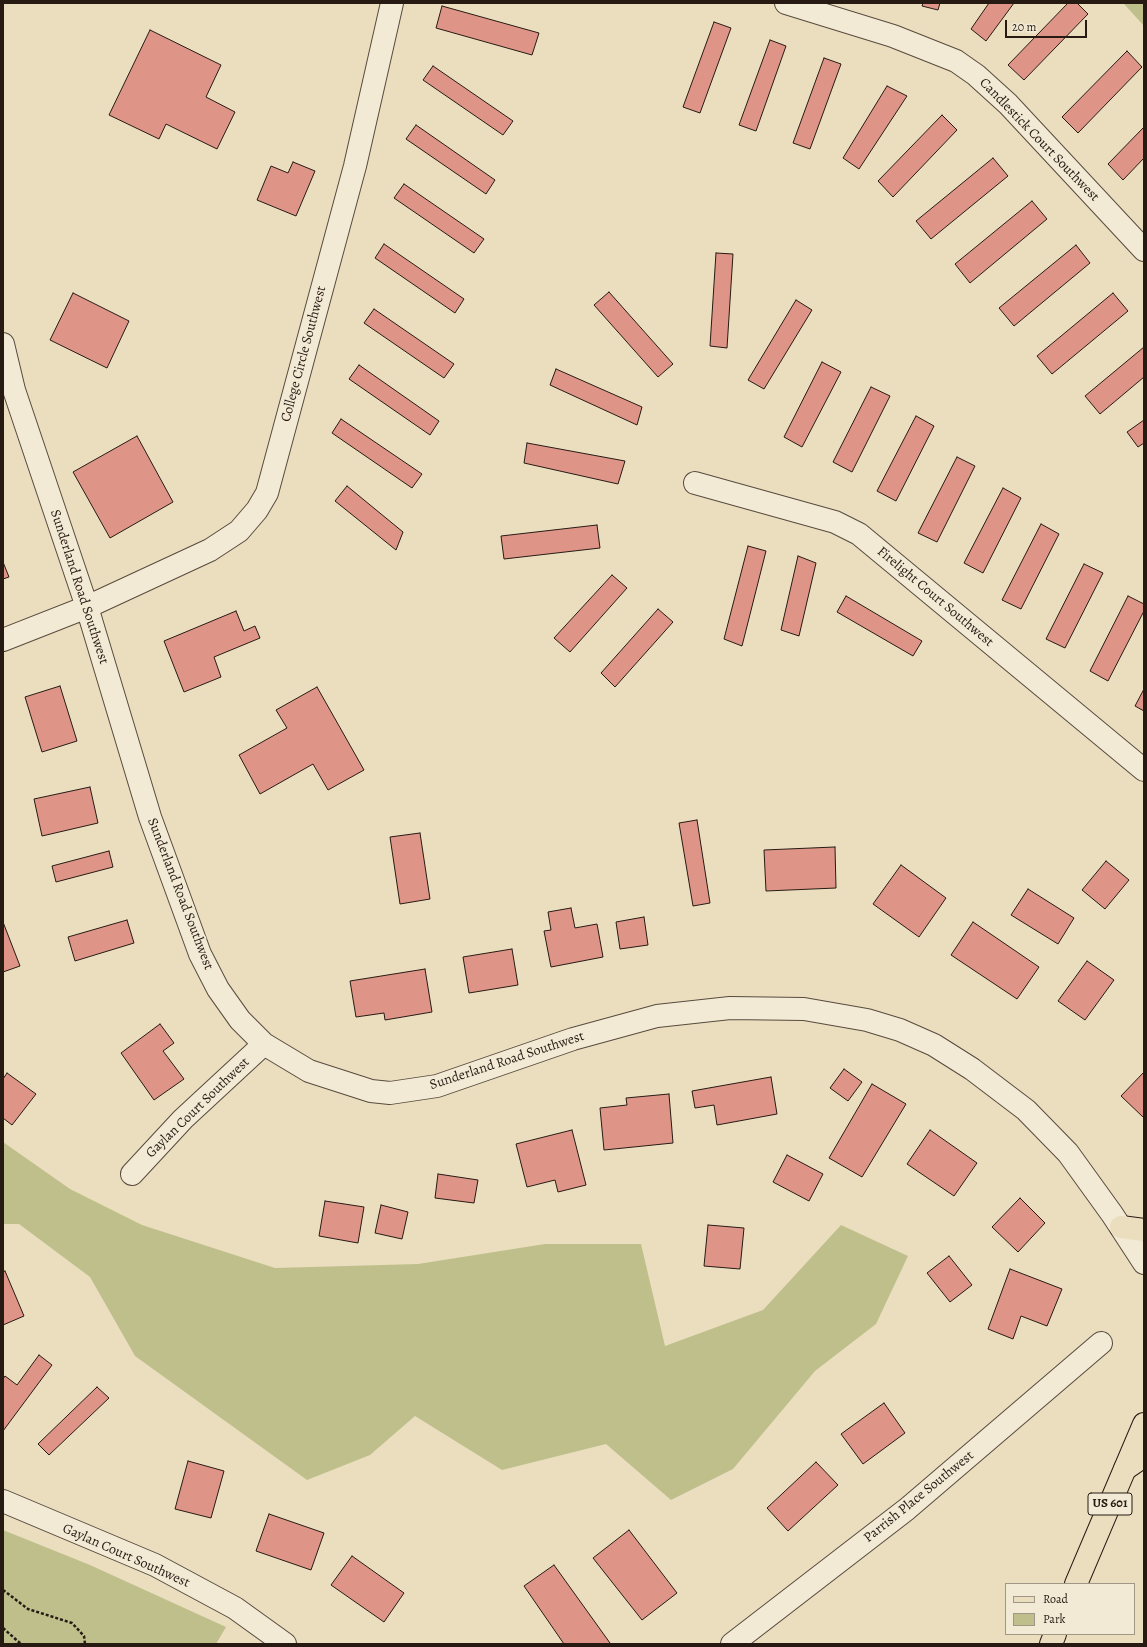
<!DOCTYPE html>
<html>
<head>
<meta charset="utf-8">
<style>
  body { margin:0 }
  #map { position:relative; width:1147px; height:1647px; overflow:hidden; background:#ebdebf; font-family:Alegreya,serif }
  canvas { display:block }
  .frame { position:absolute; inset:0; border:4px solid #271a13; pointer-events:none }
  .legend { position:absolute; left:1005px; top:1583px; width:130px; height:52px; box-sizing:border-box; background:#f2ead5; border:1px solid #a19787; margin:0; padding:5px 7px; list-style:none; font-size:12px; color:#271a13 }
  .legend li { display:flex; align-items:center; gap:8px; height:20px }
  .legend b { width:20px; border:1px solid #a19787 }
  .scale { position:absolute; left:1005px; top:20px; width:82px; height:18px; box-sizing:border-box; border:2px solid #271a13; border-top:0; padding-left:5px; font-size:12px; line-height:14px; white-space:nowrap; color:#271a13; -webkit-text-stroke:3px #f2ead5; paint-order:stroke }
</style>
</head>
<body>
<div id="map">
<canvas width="1147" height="1647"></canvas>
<div class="frame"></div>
<ul class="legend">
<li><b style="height:5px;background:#ebdebf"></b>Road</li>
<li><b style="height:11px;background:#bfbf8c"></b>Park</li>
</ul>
<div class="scale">20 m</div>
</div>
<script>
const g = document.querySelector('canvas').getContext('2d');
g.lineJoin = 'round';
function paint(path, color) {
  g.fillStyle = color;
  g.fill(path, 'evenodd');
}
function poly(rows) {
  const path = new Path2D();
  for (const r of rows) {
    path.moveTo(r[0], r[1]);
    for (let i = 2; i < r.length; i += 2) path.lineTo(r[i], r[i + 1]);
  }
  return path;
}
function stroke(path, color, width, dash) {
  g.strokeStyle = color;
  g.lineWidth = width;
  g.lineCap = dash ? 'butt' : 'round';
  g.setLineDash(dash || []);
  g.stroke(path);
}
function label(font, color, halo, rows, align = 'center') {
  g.font = font + ' Alegreya,serif';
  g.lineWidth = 4;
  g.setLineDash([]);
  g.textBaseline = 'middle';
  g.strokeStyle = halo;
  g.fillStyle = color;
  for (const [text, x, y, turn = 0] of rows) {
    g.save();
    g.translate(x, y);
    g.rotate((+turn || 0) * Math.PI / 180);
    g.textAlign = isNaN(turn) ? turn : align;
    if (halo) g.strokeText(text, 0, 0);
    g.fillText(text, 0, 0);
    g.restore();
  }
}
paint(poly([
  [1123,3,1144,3,1144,26,1125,5],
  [3,1142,70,1189,142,1225,275,1268,418,1264,545,1244,641,1244,665,1346,763,1310,841,1225,908,1256,876,1324,815,1371,733,1469,671,1500,606,1444,502,1470,415,1416,370,1455,307,1480,135,1356,90,1277,19,1224,3,1224],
  [3,1530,90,1565,226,1627,216,1644,3,1644]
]), '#bfbf8c');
const building = poly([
  [923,3,940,3,938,10,922,6,923,3],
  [989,3,1014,3,986,41,971,29,989,3],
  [1068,3,1077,3,1088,14,1024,80,1008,65,1068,3],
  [442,6,539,33,532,55,436,28,442,6],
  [714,22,731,28,700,113,683,107,714,22],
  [150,30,221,65,206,97,235,112,217,149,166,124,159,139,109,115,150,30],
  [770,40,786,46,756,131,739,125,770,40],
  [1127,51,1142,67,1078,133,1062,117,1127,51],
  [824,58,841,64,810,149,793,143,824,58],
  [433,66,513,121,503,135,423,80,433,66],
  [887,86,907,96,859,169,843,158,887,86],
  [942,115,957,130,893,197,878,181,942,115],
  [416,125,495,180,486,194,406,139,416,125],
  [1144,127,1144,158,1123,180,1108,164,1144,127],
  [993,158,1008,176,931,239,916,221,993,158],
  [293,162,315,171,296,216,257,200,271,166,288,173,293,162],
  [404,184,484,239,474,253,394,198,404,184],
  [1032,201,1047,219,970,283,955,264,1032,201],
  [384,244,464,299,455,313,375,258,384,244],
  [1076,245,1090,263,1014,326,999,308,1076,245],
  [716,253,733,254,727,348,710,346,716,253],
  [609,292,673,364,658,377,594,305,609,292],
  [73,293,129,321,107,368,50,340,73,293],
  [1113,293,1128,311,1052,374,1037,356,1113,293],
  [796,300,812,310,764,389,748,380,796,300],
  [374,309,454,364,444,378,364,323,374,309],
  [1144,347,1144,377,1100,414,1085,396,1144,347],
  [822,362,841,372,802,447,784,437,822,362],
  [359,365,439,421,430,435,349,379,359,365],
  [556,369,642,407,637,425,550,385,556,369],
  [871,387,890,396,852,472,833,462,871,387],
  [916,416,934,426,896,501,877,491,916,416],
  [341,419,422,474,412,488,332,433,341,419],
  [1144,420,1144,443,1138,447,1127,432,1144,420],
  [137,436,173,502,110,538,73,472,137,436],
  [527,443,625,461,618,484,524,463,527,443],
  [957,457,975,466,937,542,918,533,957,457],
  [347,486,403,532,396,550,335,501,347,486],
  [1003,488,1021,498,983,573,964,563,1003,488],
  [1041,524,1059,534,1021,609,1002,600,1041,524],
  [597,525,600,548,504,559,501,536,597,525],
  [748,546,766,551,742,646,724,639,748,546],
  [798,556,816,563,799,636,781,630,798,556],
  [3,562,9,577,3,579,3,562],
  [1084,564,1103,573,1065,648,1046,639,1084,564],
  [612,575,627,588,570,652,554,638,612,575],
  [846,596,922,641,913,656,837,612,846,596],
  [1128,596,1144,604,1144,611,1108,681,1090,671,1128,596],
  [658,609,673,622,615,687,601,673,658,609],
  [236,611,244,631,255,626,260,638,214,657,221,677,184,692,164,641,236,611],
  [60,686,77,741,42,752,25,697,60,686],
  [317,687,364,770,328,790,313,764,260,794,239,755,287,728,276,710,317,687],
  [1144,689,1144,711,1135,706,1144,689],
  [90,787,98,823,42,836,34,799,90,787],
  [697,820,710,903,693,906,679,823,697,820],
  [420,833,430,899,400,904,390,837,420,833],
  [835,847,836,888,766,891,764,850,835,847],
  [109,851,113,867,56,882,52,866,109,851],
  [1106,861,1129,880,1105,909,1082,890,1106,861],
  [901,865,946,898,919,937,873,904,901,865],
  [1028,889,1074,918,1058,944,1011,915,1028,889],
  [571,908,575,928,597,924,603,957,551,967,544,931,551,930,548,912,571,908],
  [644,917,648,945,620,949,616,922,644,917],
  [127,920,134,943,75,961,68,937,127,920],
  [3,922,20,966,3,972,3,922],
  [973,922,1039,967,1017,999,951,955,973,922],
  [512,949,518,985,469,993,463,957,512,949],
  [1087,961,1114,980,1085,1020,1058,1001,1087,961],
  [425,969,432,1012,385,1020,384,1013,356,1017,350,981,425,969],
  [160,1024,174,1043,163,1051,184,1079,154,1100,121,1053,160,1024],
  [844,1069,862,1082,848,1101,830,1088,844,1069],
  [1144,1072,1144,1118,1121,1096,1144,1072],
  [7,1073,36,1094,12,1125,3,1118,3,1079,7,1073],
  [771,1077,777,1114,717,1125,714,1105,695,1108,692,1091,771,1077],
  [872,1084,906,1104,862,1177,829,1158,872,1084],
  [669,1094,673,1143,604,1150,600,1108,627,1105,626,1098,669,1094],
  [572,1130,586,1185,558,1192,555,1180,527,1187,516,1144,572,1130],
  [930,1130,977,1163,954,1196,907,1164,930,1130],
  [787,1155,823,1174,809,1201,773,1182,787,1155],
  [438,1174,478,1180,474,1203,435,1198,438,1174],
  [1020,1198,1045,1223,1018,1252,992,1227,1020,1198],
  [325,1201,364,1207,358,1243,319,1236,325,1201],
  [381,1205,408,1212,402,1239,375,1233,381,1205],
  [708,1225,744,1228,740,1269,704,1266,708,1225],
  [949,1256,972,1285,950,1302,927,1273,949,1256],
  [1010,1269,1062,1289,1047,1326,1021,1316,1013,1339,988,1329,1010,1269],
  [5,1271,24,1316,3,1325,3,1272,5,1271],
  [39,1355,52,1365,3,1431,3,1379,5,1376,17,1385,39,1355],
  [97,1387,109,1398,49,1455,38,1444,97,1387],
  [884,1403,905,1433,863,1464,841,1434,884,1403],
  [188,1461,224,1471,211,1518,175,1509,188,1461],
  [816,1462,838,1485,788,1531,767,1508,816,1462],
  [269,1514,324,1533,311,1570,256,1551,269,1514],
  [629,1530,677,1593,642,1620,593,1558,629,1530],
  [352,1556,404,1593,384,1622,331,1585,352,1556],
  [554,1565,610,1643,609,1644,564,1644,524,1586,554,1565]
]);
paint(building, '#de9588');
stroke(building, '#271a13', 1);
const minor = poly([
  [786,3,893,36,956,61,976,75,1008,104,1144,250],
  [3,344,14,390,87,607,150,817,200,954,218,989,240,1020,264,1044,309,1071,371,1091,390,1093,437,1086,573,1039,657,1016,730,1008,804,1009,867,1020,900,1030,934,1045,972,1069,1026,1110,1068,1153,1112,1214,1144,1263],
  [695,483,835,522,859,534,1144,770],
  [3,640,87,607,210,550,239,531,257,510,267,493,355,166,392,3],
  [132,1174,183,1119,264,1044],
  [3,1501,155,1565,235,1608,285,1644],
  [732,1644,907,1509,1101,1343]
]);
const primary = poly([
  [1121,1227,1144,1230],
  [1125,1469,1144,1456]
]);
const trunk = poly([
  [1076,1584,1144,1424],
  [1051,1644,1055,1634]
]);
stroke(minor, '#584b3e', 24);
stroke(primary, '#271a13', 24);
stroke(trunk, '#271a13', 24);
stroke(poly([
  [3,1590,28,1609,72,1623,84,1636,85,1644],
  [3,1628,21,1644]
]), '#271a13', 2.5, [3, 2]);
stroke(minor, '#f2ead5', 22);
stroke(primary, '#ebdebf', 22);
stroke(trunk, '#ebdebf', 22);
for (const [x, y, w] of [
  [1110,1504,44]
]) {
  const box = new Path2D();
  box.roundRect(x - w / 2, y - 11, w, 22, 3);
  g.fillStyle = '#f2ead5';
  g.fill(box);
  stroke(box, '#271a13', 1);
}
label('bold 13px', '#271a13', null, [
  ["US 601",1110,1504]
]);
label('14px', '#271a13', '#f2ead5', [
  ["Candlestick Court Southwest",1039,140,46],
  ["College Circle Southwest",304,354,-75],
  ["Sunderland Road Southwest",79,587,72],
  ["Firelight Court Southwest",935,597,40],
  ["Sunderland Road Southwest",180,894,69],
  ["Sunderland Road Southwest",507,1061,-18],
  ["Gaylan Court Southwest",198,1108,-44],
  ["Parrish Place Southwest",919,1497,-39],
  ["Gaylan Court Southwest",126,1556,24]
]);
</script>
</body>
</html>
